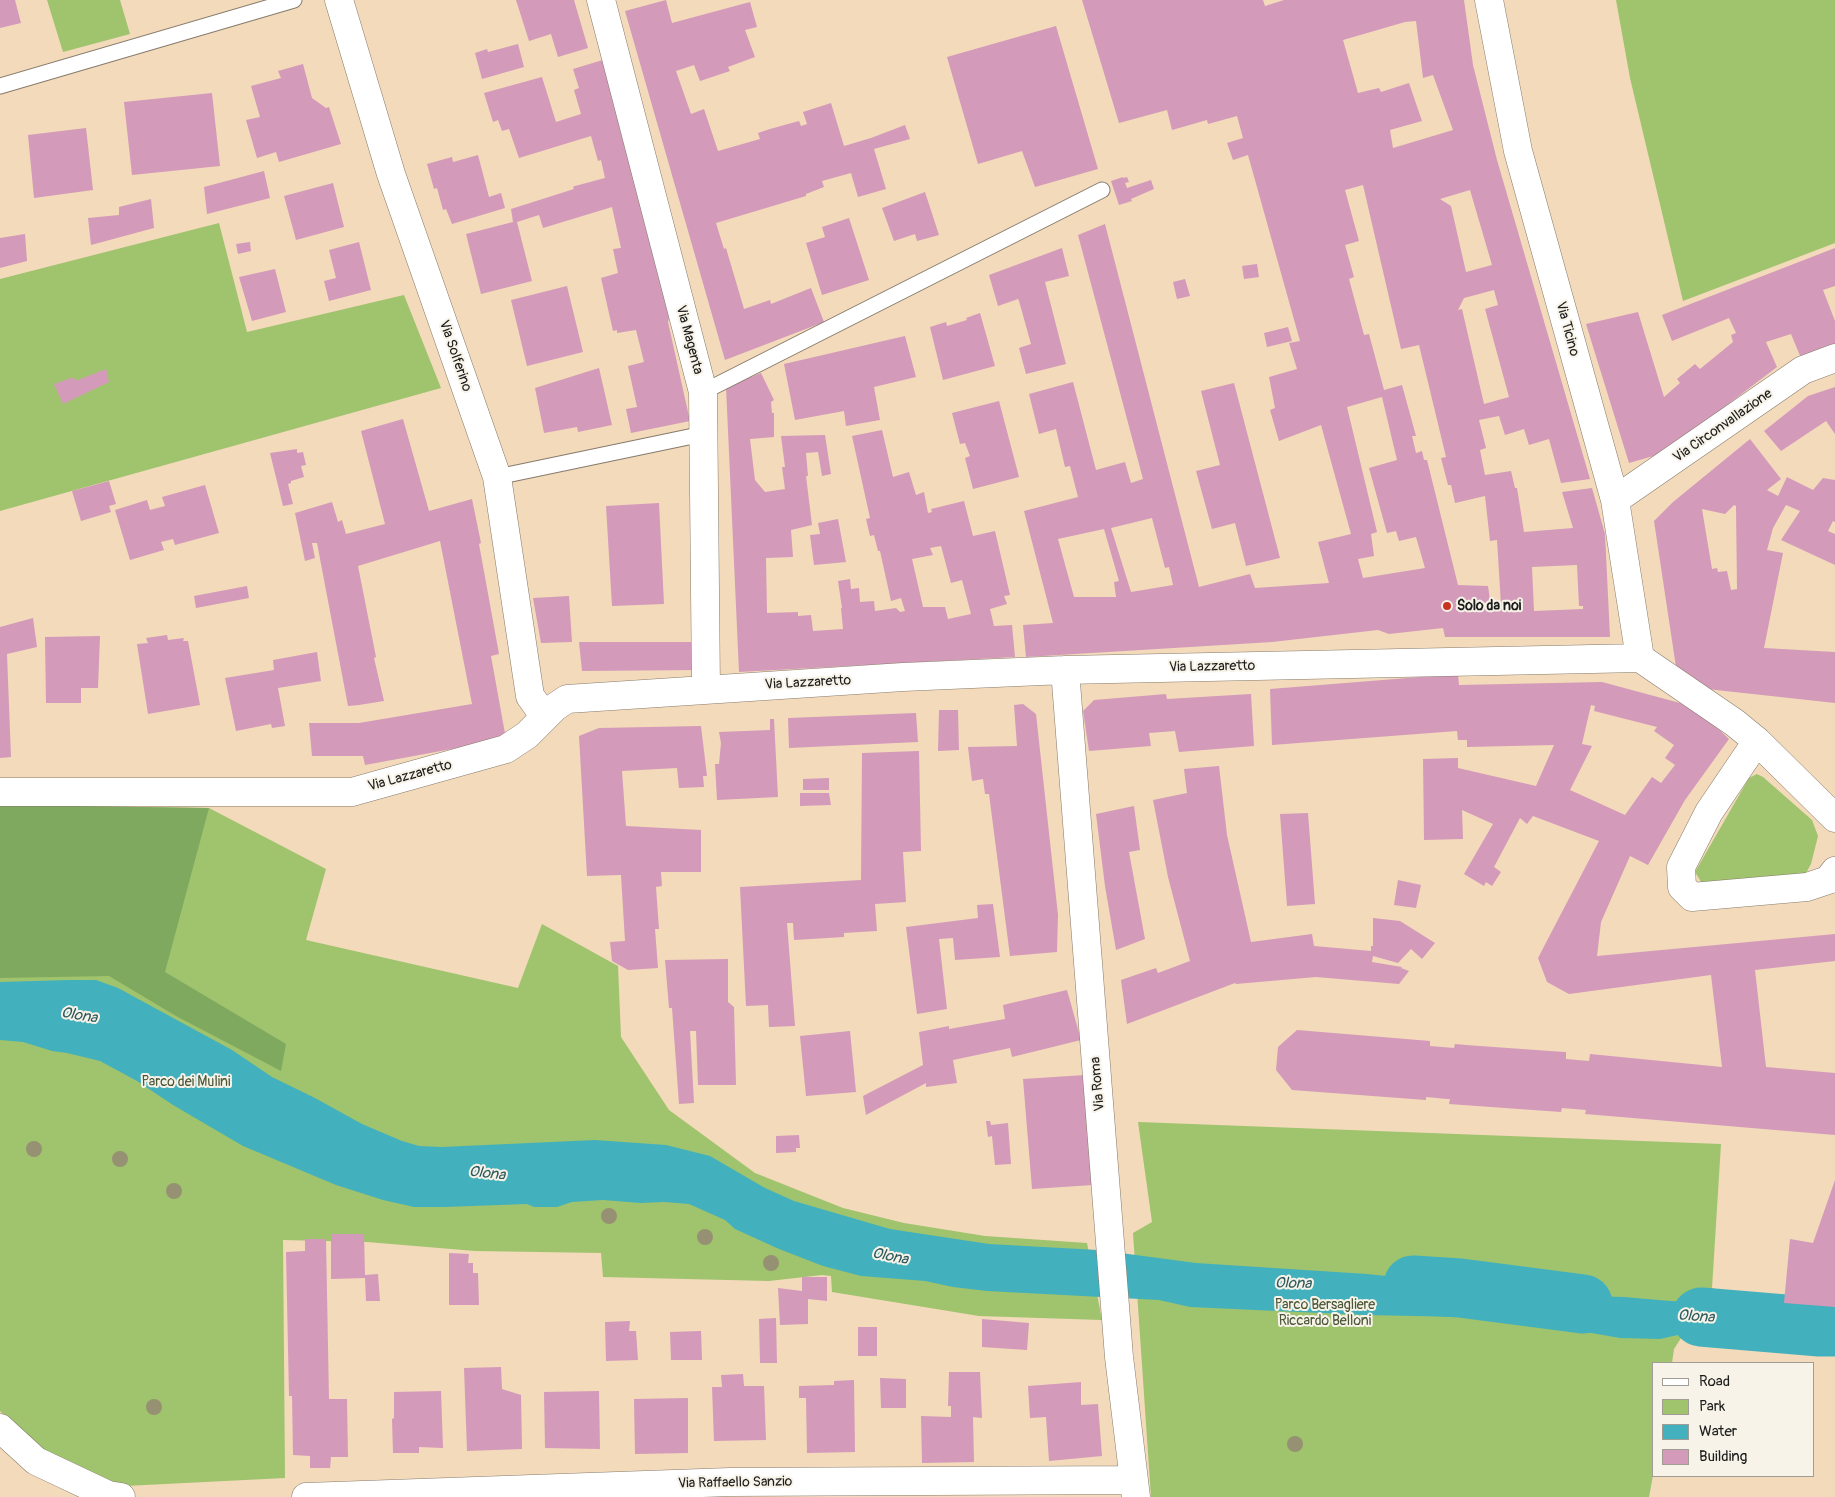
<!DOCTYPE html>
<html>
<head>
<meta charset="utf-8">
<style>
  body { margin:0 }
  #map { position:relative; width:1835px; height:1497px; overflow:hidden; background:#f2dabb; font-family:Pangolin,sans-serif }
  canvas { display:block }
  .legend { position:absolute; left:1652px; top:1362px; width:162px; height:115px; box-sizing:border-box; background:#f7f3e8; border:1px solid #9f9d96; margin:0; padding:6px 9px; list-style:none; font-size:15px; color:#1c1c1c }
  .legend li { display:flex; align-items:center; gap:10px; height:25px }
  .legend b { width:25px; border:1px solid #9f9d96 }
</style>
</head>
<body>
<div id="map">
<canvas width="1835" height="1497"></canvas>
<ul class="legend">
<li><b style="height:6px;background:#fff"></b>Road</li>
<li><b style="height:14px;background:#a0c36d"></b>Park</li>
<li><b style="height:14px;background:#42b1bd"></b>Water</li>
<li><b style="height:14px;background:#d49aba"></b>Building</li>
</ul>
</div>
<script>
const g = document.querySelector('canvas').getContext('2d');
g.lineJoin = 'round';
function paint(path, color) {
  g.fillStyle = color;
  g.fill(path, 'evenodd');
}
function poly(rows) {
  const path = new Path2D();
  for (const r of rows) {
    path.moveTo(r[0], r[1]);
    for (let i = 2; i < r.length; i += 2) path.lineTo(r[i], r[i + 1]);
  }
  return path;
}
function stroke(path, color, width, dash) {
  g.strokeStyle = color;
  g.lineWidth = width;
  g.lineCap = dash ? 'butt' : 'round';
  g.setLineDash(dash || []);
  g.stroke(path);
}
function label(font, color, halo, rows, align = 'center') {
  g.font = font + ' Pangolin,sans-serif';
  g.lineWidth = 4;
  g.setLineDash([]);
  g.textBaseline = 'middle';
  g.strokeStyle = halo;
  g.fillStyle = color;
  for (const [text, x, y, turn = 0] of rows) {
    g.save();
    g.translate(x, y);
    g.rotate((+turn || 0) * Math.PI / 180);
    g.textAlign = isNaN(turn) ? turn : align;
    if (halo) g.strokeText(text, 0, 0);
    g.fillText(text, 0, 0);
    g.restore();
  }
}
paint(poly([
  [47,0,120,0,130,34,63,52],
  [1616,0,1835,0,1835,243,1683,301,1630,78],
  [219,223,247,332,404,295,441,388,0,511,0,279],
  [1757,774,1763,777,1812,820,1818,836,1811,864,1806,873,1703,885,1695,872,1749,778],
  [0,805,209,808,326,869,306,940,518,988,542,924,618,966,621,1037,669,1110,755,1173,843,1208,904,1223,985,1236,1087,1243,1102,1320,979,1316,832,1292,831,1276,822,1275,769,1281,603,1277,601,1253,475,1251,367,1242,283,1240,285,1478,125,1486,98,1483,43,1457,0,1411],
  [1138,1122,1721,1144,1712,1288,1775,1309,1835,1311,1835,1340,1685,1332,1674,1349,1672,1363,1654,1363,1654,1470,1649,1497,1151,1497,1133,1233,1152,1222]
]), '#a0c36d');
paint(poly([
  [0,805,209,808,165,972,286,1044,281,1071,176,1016,109,976,0,978]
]), '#80a960');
paint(poly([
  [68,980,96,980,118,988,232,1050,272,1077,315,1098,362,1124,402,1141,419,1146,442,1147,595,1140,666,1145,710,1156,765,1188,794,1201,890,1229,989,1244,1098,1250,1196,1263,1367,1274,1493,1287,1490,1320,1464,1317,1365,1315,1190,1307,1159,1300,987,1291,953,1287,925,1281,861,1276,823,1266,779,1249,735,1229,725,1220,689,1204,664,1202,640,1203,603,1200,572,1202,557,1207,534,1207,527,1204,445,1207,414,1207,383,1200,336,1185,243,1146,173,1105,137,1081,100,1061,67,1053,52,1051,23,1042,0,1040,0,982],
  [1503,1287,1535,1289,1581,1296,1624,1297,1670,1301,1697,1302,1716,1296,1835,1311,1835,1325,1706,1323,1682,1334,1660,1339,1620,1338,1574,1330,1501,1321]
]), '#42b1bd');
stroke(poly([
  [1413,1285,1460,1288,1583,1304],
  [1701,1317,1820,1327,1835,1327]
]), '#42b1bd', 59);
paint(poly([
  [0,0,15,0,21,23,0,28],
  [516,0,574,0,588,48,558,57,551,34,529,41],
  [666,0,672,23,750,2,757,27,745,30,755,57,728,67,730,71,700,81,694,65,676,71,691,114,704,109,718,151,760,139,758,133,770,129,799,121,801,126,807,124,803,112,831,103,844,146,871,138,905,125,910,139,874,149,886,189,858,197,851,173,822,181,824,187,806,194,806,196,716,223,724,249,726,248,744,309,770,300,771,304,811,288,824,322,725,360,625,11],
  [1082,0,1263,0,1265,6,1284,0,1464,0,1473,65,1497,160,1590,479,1561,483,1549,439,1529,445,1524,429,1505,435,1499,416,1479,420,1486,448,1480,450,1485,475,1511,471,1515,488,1517,488,1524,532,1573,528,1562,492,1592,488,1605,534,1610,637,1445,637,1443,628,1389,634,1378,630,1272,642,1026,657,1023,625,1053,623,1024,511,1078,497,1070,466,1065,467,1056,429,1039,434,1029,394,1073,382,1096,470,1125,462,1131,483,1143,479,1078,235,1105,224,1199,587,1250,574,1255,588,1329,583,1318,542,1351,534,1321,425,1279,441,1270,410,1275,408,1269,377,1297,369,1289,343,1300,341,1248,155,1233,160,1227,143,1243,138,1237,116,1208,124,1207,120,1172,130,1167,110,1119,123],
  [1416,21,1423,78,1433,75,1453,130,1393,148,1390,130,1422,121,1409,83,1381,92,1379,88,1358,93,1343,40,1405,22],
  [1363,185,1401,349,1419,345,1446,457,1441,458,1448,485,1451,485,1455,503,1485,496,1490,541,1497,540,1501,605,1491,607,1488,586,1458,585,1427,460,1424,460,1422,451,1416,453,1412,436,1416,436,1402,385,1384,390,1369,334,1364,335,1349,279,1354,277,1345,245,1359,241,1345,190],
  [1470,190,1492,265,1466,272,1451,206,1440,199],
  [1494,290,1498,305,1485,309,1509,397,1484,404,1462,309,1458,310,1464,298],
  [1382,397,1397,460,1369,468,1387,533,1396,531,1399,541,1416,537,1425,568,1363,578,1358,559,1374,556,1371,534,1377,532,1347,407],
  [1152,518,1165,568,1169,567,1173,585,1131,592,1111,528],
  [1104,529,1119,581,1114,582,1116,597,1074,597,1058,539],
  [1577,565,1579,606,1583,606,1583,609,1534,611,1532,567],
  [1056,26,1098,169,1035,187,1022,151,978,164,947,57],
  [518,44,524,67,482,79,475,53,487,49,488,52],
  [606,59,669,318,668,322,690,421,631,433,626,409,637,407,628,366,644,362,636,330,617,333,617,330,613,331,601,278,618,273,613,249,621,248,612,207,543,228,539,215,517,222,532,281,481,294,466,234,513,222,511,209,574,189,573,187,575,186,605,178,601,160,598,161,591,136,519,158,509,129,502,131,498,120,493,122,484,93,542,77,556,122,581,114,574,90,579,88,573,69],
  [303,64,312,98,326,108,329,107,341,144,279,162,276,152,257,158,246,120,260,117,251,86,281,78,278,71],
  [212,93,220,166,132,175,124,102],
  [86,128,93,190,34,198,28,135],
  [478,155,489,197,501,193,505,208,452,224,446,209,443,210,437,188,434,189,427,164,452,157,453,162],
  [264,171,270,198,207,214,204,187],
  [1123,177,1123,178,1127,177,1129,182,1125,183,1127,188,1151,180,1154,189,1131,199,1132,201,1119,205,1111,181],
  [333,183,344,227,296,240,284,196],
  [925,192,939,235,917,241,915,234,894,241,882,208],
  [151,199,154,228,91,245,88,218,119,215,119,207],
  [849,218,869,280,822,295,806,243,825,237,822,227],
  [25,234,27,261,0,268,0,238],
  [250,242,251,251,238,254,236,244],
  [359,242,371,290,329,301,324,281,336,278,329,250],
  [1062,248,1069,276,1045,282,1066,364,1026,374,1019,348,1031,344,1019,301,1018,299,998,306,989,275],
  [1835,248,1835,286,1823,290,1835,321,1835,346,1801,358,1791,334,1766,342,1777,367,1664,453,1629,463,1586,324,1638,312,1664,397,1680,383,1677,379,1695,364,1700,369,1733,342,1731,335,1736,333,1729,318,1672,341,1662,315],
  [1257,264,1259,277,1244,279,1242,266],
  [275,269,286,312,252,321,239,277],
  [1185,279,1190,296,1177,299,1173,282],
  [567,286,583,352,527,366,511,300],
  [980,313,995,366,943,380,930,327,946,322,947,326,967,320,966,318],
  [1288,327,1292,341,1267,347,1264,333],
  [905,336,916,377,874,387,880,420,846,426,844,411,795,420,784,364],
  [599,368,612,425,578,432,577,427,544,433,535,388],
  [106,369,109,382,63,404,54,384,74,377,75,381],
  [761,373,774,400,771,402,772,413,774,413,774,437,750,439,755,480,765,492,785,489,782,467,785,467,781,436,825,435,831,474,822,476,818,452,806,453,808,476,806,476,812,525,791,530,793,557,766,558,767,613,798,612,798,616,811,615,813,631,843,629,841,608,842,608,838,581,850,579,851,589,859,588,860,602,874,601,875,611,896,608,900,612,905,611,901,598,891,601,880,551,878,551,874,535,870,536,866,519,870,518,852,436,882,430,893,477,909,472,916,495,924,492,928,513,932,512,931,509,964,501,973,536,995,531,1010,595,1004,596,1007,604,990,609,994,626,1012,625,1015,657,739,672,726,387],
  [941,546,951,583,962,580,971,614,948,619,945,607,923,607,912,559,933,555,930,548],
  [1234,383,1280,558,1246,566,1235,523,1212,529,1196,471,1220,465,1201,391],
  [1835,387,1835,434,1826,421,1781,451,1764,431,1808,396],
  [999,401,1019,477,973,489,965,458,970,456,965,443,960,444,952,413],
  [403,419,429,511,472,499,481,543,479,544,499,654,491,656,506,739,365,765,363,756,312,756,309,723,359,723,472,704,440,541,358,566,376,657,374,658,384,701,359,705,348,706,317,543,312,543,315,558,305,561,295,513,332,502,338,522,342,520,346,534,385,524,361,431],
  [1750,439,1781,479,1767,490,1778,496,1787,477,1813,490,1823,478,1835,480,1835,522,1833,521,1828,531,1835,534,1835,565,1781,540,1800,511,1786,505,1773,528,1767,550,1783,553,1764,648,1835,652,1835,703,1707,689,1676,667,1654,521,1673,502],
  [1734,505,1736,506,1737,589,1731,590,1727,571,1718,572,1717,568,1712,569,1702,509,1725,514],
  [297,449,297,453,303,452,306,465,301,466,304,477,291,481,291,483,288,484,293,504,283,506,270,453],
  [109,481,116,504,109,506,111,512,81,521,72,491],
  [205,485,219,533,175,545,173,539,161,542,164,550,130,560,115,510,147,500,150,510,165,506,162,497],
  [659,503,664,604,612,606,606,506],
  [838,519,846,562,814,565,810,535,820,534,818,523],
  [247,586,249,598,196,608,194,596],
  [569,596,572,642,541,643,533,598],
  [33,618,37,647,7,654,11,757,0,758,0,627],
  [167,635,168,640,184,638,183,641,188,641,200,705,148,714,137,644,148,643,146,638],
  [100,636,98,688,81,688,81,703,46,703,45,637],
  [579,642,697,642,699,670,582,671],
  [317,652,321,681,278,688,285,726,272,728,271,724,236,731,225,678,274,670,273,660],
  [1458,674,1459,685,1602,682,1680,703,1709,720,1729,739,1685,800,1648,865,1630,856,1601,922,1597,956,1835,934,1835,961,1755,970,1766,1067,1835,1073,1835,1135,1585,1114,1586,1110,1562,1108,1561,1112,1449,1104,1450,1099,1447,1099,1426,1097,1426,1100,1292,1090,1276,1070,1278,1047,1297,1030,1430,1041,1430,1046,1454,1048,1455,1044,1466,1045,1564,1052,1566,1052,1566,1059,1589,1061,1590,1054,1722,1067,1711,975,1569,994,1547,982,1538,958,1599,841,1533,816,1527,824,1520,818,1494,867,1501,872,1492,886,1486,882,1484,886,1464,874,1493,824,1462,810,1463,839,1424,840,1423,759,1458,758,1458,768,1536,786,1554,745,1467,747,1467,740,1458,740,1457,731,1272,745,1270,689],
  [1591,705,1595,706,1594,711,1657,727,1654,731,1674,745,1665,758,1675,765,1661,783,1652,777,1625,815,1570,790,1592,746,1582,744],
  [1166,694,1167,699,1251,694,1254,746,1179,752,1175,731,1149,733,1151,746,1089,751,1083,711,1094,700],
  [1023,704,1036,714,1058,915,1057,952,1010,956,989,794,985,794,983,779,972,781,968,747,1017,746,1014,705],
  [939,710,958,710,959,750,938,751],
  [916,713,918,742,789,748,788,718],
  [770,719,774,719,778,797,717,800,715,764,719,764,721,743,719,732,770,730],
  [701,726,707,776,703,776,704,787,679,788,677,768,622,771,626,826,701,830,701,872,661,872,662,886,656,887,659,929,655,929,658,968,628,970,612,961,610,942,625,941,621,875,587,876,579,736,599,728],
  [919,751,921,851,903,852,906,902,875,904,877,931,844,933,844,937,794,940,793,923,787,923,795,1026,769,1027,768,1005,746,1006,740,887,861,880,862,753],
  [1219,766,1227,835,1251,942,1312,934,1314,946,1371,951,1371,946,1373,946,1373,918,1400,921,1435,943,1422,959,1411,949,1398,963,1373,956,1372,962,1402,967,1401,968,1409,971,1399,984,1316,977,1236,984,1235,983,1127,1024,1121,980,1156,968,1158,973,1190,961,1168,877,1153,800,1187,793,1184,769],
  [829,778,829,790,803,790,803,779],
  [800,793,829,793,831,805,800,806],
  [1134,806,1140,850,1129,852,1145,939,1116,950,1105,886,1096,814],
  [1308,813,1315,904,1287,906,1280,814],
  [1398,880,1421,885,1416,908,1394,905],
  [993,904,1000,957,955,960,953,938,939,939,947,1009,917,1014,906,927,978,918,977,905],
  [728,959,728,1002,734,1007,736,1085,698,1085,696,1031,690,1031,694,1103,679,1104,672,1008,669,1008,665,960],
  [1067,990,1081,1040,1012,1057,1010,1048,953,1060,957,1083,926,1087,926,1083,866,1115,863,1096,923,1065,919,1032,949,1026,949,1029,1005,1019,1003,1005],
  [850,1031,856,1092,806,1096,800,1036],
  [1085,1075,1093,1185,1032,1189,1023,1079],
  [986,1121,990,1121,991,1125,1008,1123,1011,1164,995,1165,992,1136,988,1137],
  [799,1135,800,1148,796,1148,796,1152,776,1153,776,1136],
  [1835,1180,1835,1307,1784,1303,1790,1239,1813,1243],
  [331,1234,364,1234,365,1275,378,1274,380,1301,366,1301,365,1278,331,1279],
  [305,1239,326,1239,329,1399,347,1399,348,1457,331,1457,330,1468,310,1468,310,1456,293,1455,292,1396,289,1396,286,1252,305,1251],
  [449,1253,469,1254,468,1263,473,1263,473,1273,478,1273,479,1305,449,1305],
  [802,1277,827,1277,827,1301,808,1299,808,1324,780,1325,778,1288,802,1291],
  [776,1318,777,1363,760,1363,759,1319],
  [982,1319,1029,1323,1027,1350,982,1347],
  [630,1321,629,1331,636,1331,638,1360,606,1361,605,1322],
  [858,1327,877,1327,877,1356,858,1356],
  [701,1331,702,1360,671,1360,670,1332],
  [501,1367,502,1389,521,1395,522,1449,467,1451,464,1368],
  [949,1372,980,1372,982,1418,973,1417,974,1462,922,1463,921,1416,951,1417,951,1406,948,1406],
  [743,1374,744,1386,764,1386,766,1440,714,1441,712,1387,722,1387,721,1375],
  [880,1378,906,1379,906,1408,881,1408],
  [854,1380,855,1452,807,1453,806,1398,799,1398,799,1386,834,1385,834,1381],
  [1081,1382,1081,1405,1098,1404,1102,1456,1049,1461,1046,1417,1030,1418,1028,1386],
  [441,1391,443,1448,419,1447,419,1453,393,1453,392,1419,394,1418,394,1392],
  [599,1391,600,1449,545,1448,544,1392],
  [688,1398,688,1453,635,1454,634,1399]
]), '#d49aba');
const service = poly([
  [0,86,294,0],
  [703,392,1102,190],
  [497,477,703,434]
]);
const minor = poly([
  [339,0,391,174,497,477,530,696,545,717],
  [601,0,703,392,706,689],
  [1489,0,1518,151,1615,500,1640,658],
  [1615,500,1803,370,1835,358],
  [1640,658,1735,723,1757,741,1835,818],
  [1065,670,1119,1357,1136,1497],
  [1757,741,1709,812,1681,867,1682,887,1692,897,1807,887,1828,880,1835,871],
  [0,792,352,792,506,749,527,735,555,707,567,699,903,677,1065,670,1640,658],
  [0,1428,36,1461,108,1495,121,1497],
  [306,1497,730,1482,1134,1480]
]);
stroke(service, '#877b6c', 17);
stroke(minor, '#877b6c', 29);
stroke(service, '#fff', 15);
stroke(minor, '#fff', 28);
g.fillStyle = '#969173';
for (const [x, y] of [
  [34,1149],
  [120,1159],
  [174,1191],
  [609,1216],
  [705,1237],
  [771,1263],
  [154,1407],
  [1295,1444]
]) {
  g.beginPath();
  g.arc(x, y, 8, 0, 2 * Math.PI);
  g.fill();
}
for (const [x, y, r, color] of [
  [1447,606,5,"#c8321e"]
]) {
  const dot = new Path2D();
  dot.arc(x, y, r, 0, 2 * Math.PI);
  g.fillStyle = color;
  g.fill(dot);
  stroke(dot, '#f7f3e8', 2);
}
label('14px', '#1c1c1c', '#f7f3e8', [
  ["Via Ticino",1567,329,75],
  ["Via Magenta",689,340,75],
  ["Via Solferino",455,356,71],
  ["Via Circonvallazione",1723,426,-35],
  ["Via Lazzaretto",1212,667,-1],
  ["Via Lazzaretto",808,683,-3],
  ["Via Lazzaretto",410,776,-15],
  ["Via Roma",1098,1084,-95],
  ["Via Raffaello Sanzio",735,1483,-1]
]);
label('bold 14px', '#1c1c1c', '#f7f3e8', [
  ["Solo da noi",1457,606]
], 'left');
label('14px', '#4a5638', '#f7f3e8', [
  ["Parco dei Mulini",186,1082],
  ["Parco Bersagliere",1325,1305],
  ["Riccardo Belloni",1325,1321]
]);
label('italic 15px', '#2b585c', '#f7f3e8', [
  ["Olona",79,1016,9],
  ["Olona",487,1174,6],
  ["Olona",890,1257,11],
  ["Olona",1293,1284,1],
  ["Olona",1696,1317,4]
]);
</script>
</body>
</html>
